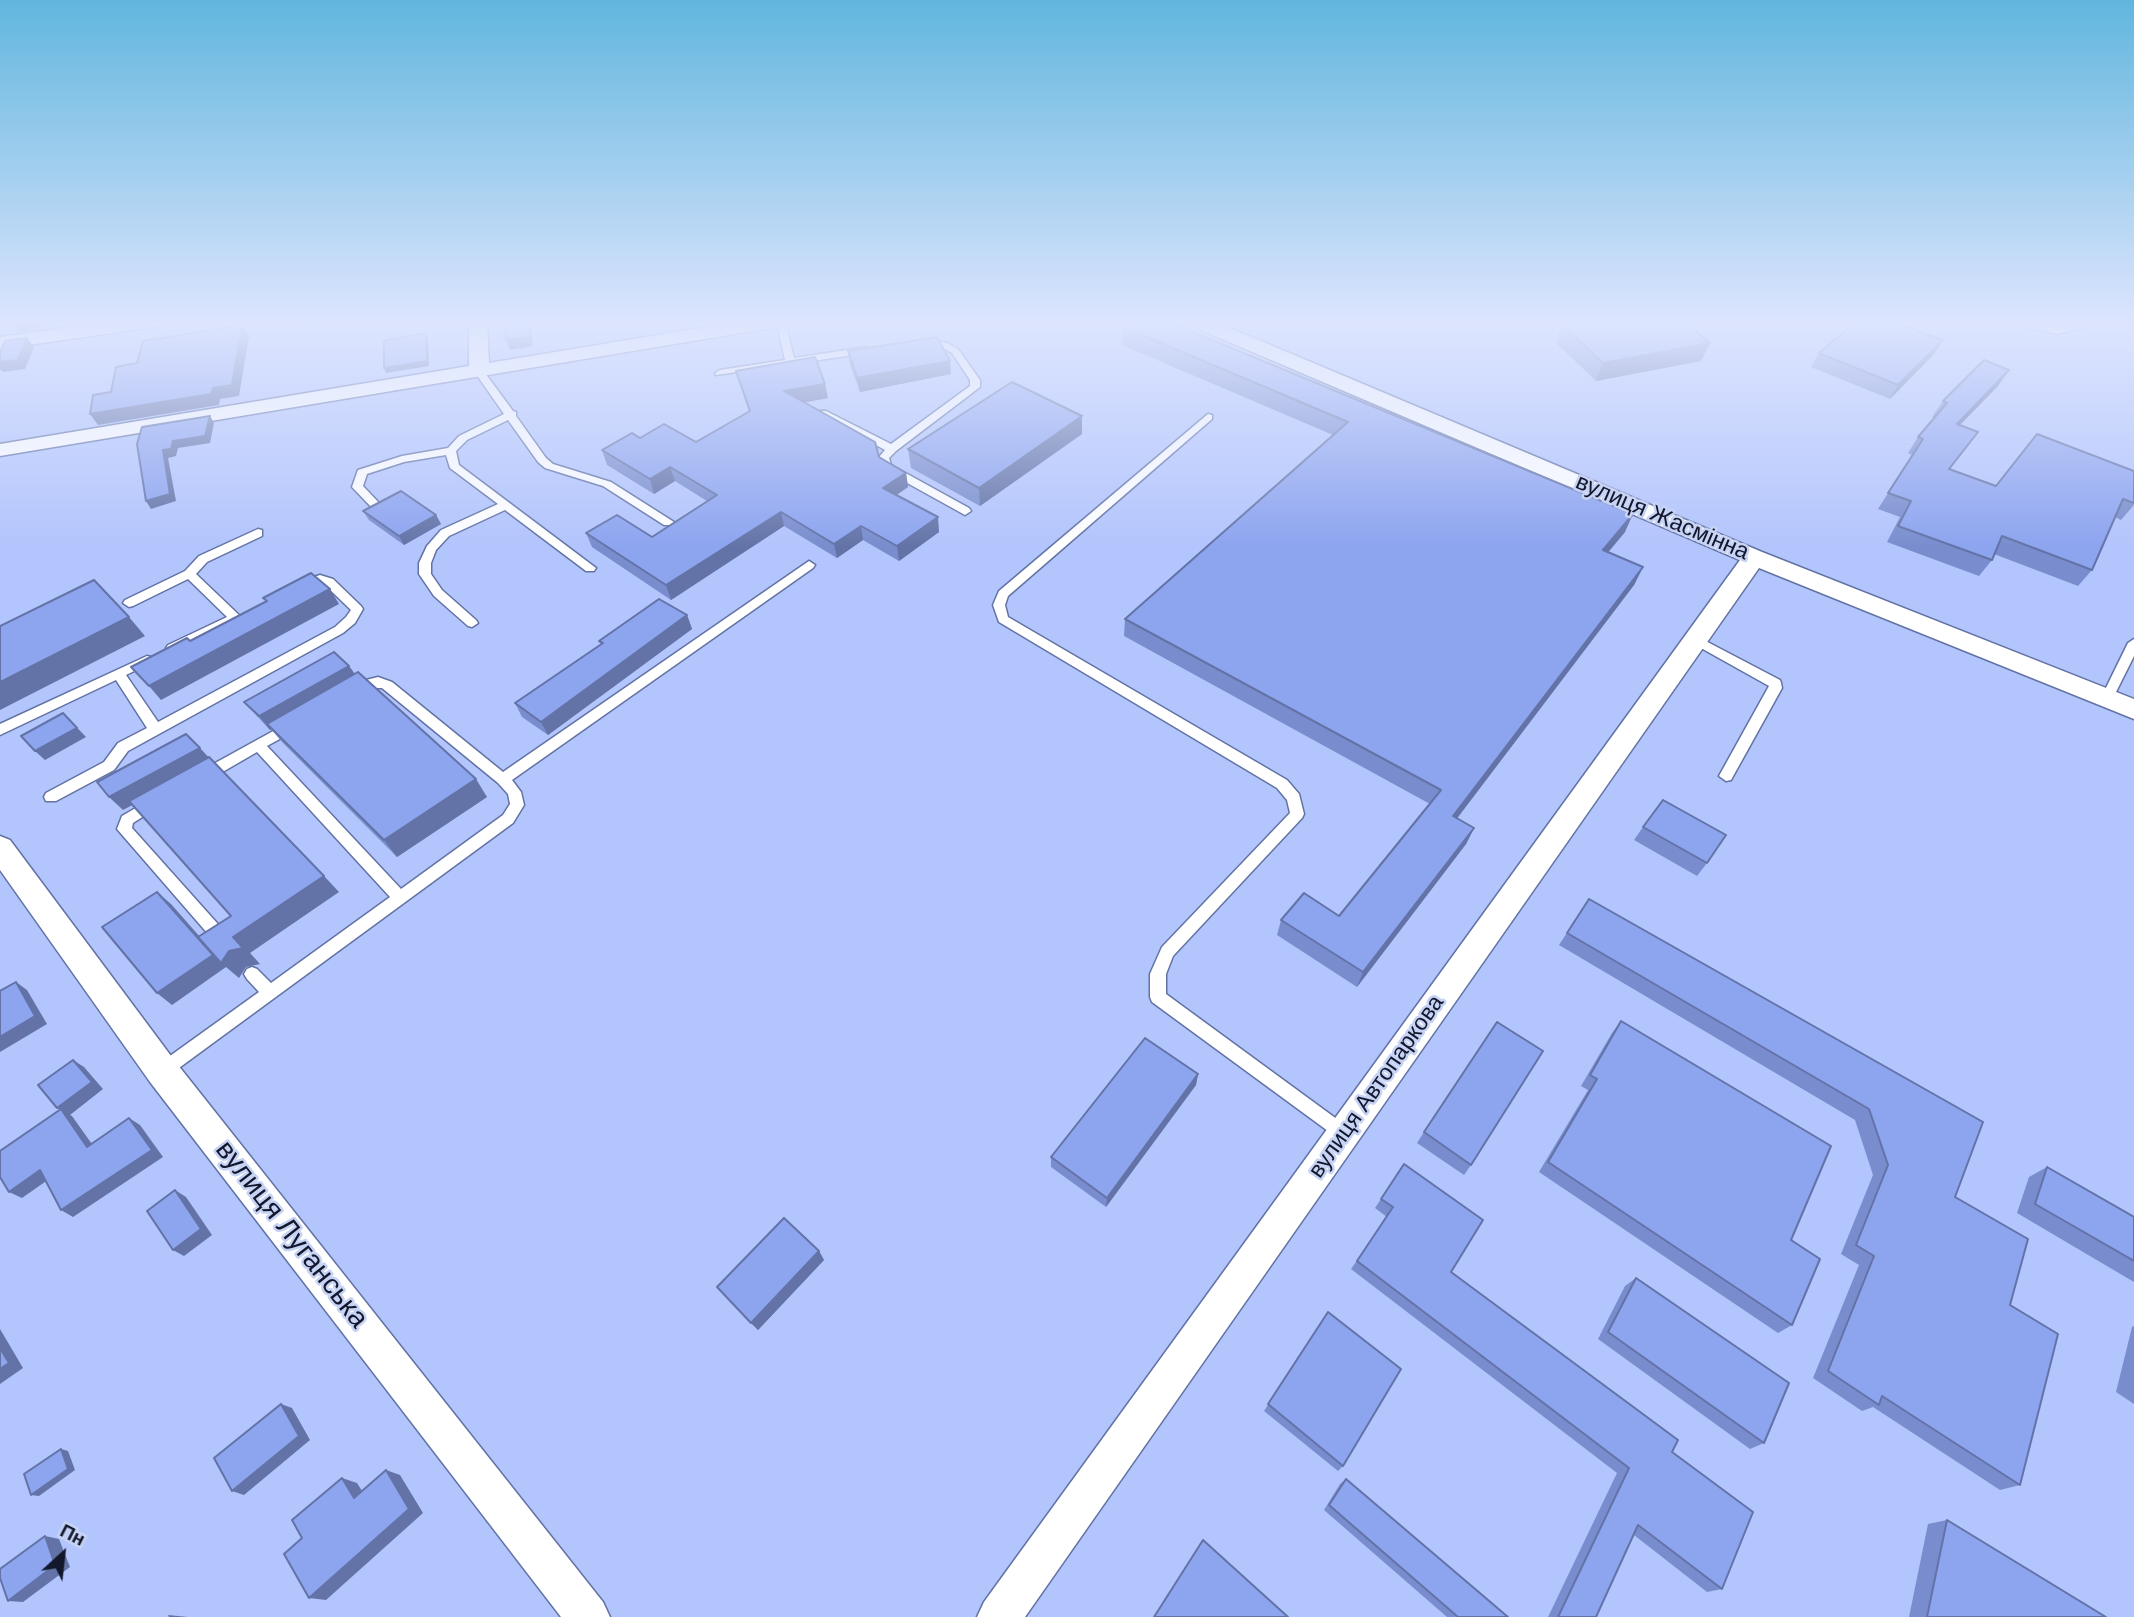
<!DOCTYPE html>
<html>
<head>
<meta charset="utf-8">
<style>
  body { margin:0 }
  #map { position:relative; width:2134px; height:1617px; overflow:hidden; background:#b3c5fd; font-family:"DM Sans",sans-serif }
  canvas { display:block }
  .north { position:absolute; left:28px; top:1519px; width:70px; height:70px; -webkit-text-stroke:5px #c7d3f5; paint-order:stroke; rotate:27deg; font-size:19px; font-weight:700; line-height:28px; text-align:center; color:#12172b }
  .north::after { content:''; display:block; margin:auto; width:24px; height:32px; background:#12172b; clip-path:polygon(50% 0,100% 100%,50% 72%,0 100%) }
</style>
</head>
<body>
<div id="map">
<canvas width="2134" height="1617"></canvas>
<div class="north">Пн</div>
</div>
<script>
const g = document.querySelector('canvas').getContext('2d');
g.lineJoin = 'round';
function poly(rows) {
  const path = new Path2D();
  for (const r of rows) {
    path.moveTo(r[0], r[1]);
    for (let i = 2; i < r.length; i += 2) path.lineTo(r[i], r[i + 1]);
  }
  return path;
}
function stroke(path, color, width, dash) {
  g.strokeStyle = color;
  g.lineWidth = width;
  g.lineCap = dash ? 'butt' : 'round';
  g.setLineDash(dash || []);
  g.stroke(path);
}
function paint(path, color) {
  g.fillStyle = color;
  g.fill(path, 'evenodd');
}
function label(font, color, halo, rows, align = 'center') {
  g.font = font + ' "DM Sans",sans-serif';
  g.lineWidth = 5;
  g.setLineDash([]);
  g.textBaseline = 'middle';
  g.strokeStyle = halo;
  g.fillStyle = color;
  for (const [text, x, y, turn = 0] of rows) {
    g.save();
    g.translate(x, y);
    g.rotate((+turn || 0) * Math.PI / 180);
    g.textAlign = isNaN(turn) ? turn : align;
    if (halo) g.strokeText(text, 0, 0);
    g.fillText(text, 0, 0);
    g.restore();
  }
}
const service = poly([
  [776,320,785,321,794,358,867,347,872,350,867,353,716,375,715,373,720,370,785,360,776,320],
  [902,320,912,320,913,322,908,325,902,320],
  [925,339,947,343,958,349,980,380,980,387,896,451,889,458,891,465,969,508,971,511,965,515,882,469,879,457,885,450,817,413,818,411,826,411,891,444,970,386,970,380,952,353,941,347,922,344,920,342,925,339],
  [479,368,482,369,513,411,516,412,516,416,546,458,553,464,611,482,674,522,672,525,664,525,603,486,545,468,538,462,508,420,467,440,456,451,459,465,596,568,594,571,586,571,505,510,449,536,436,550,431,563,431,574,442,590,476,620,478,623,472,627,468,626,434,596,419,574,419,563,427,546,441,530,498,504,450,468,446,455,404,462,367,474,363,486,382,506,382,510,374,510,352,487,358,470,402,456,448,448,459,436,504,414,474,371,479,368],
  [1208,414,1212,415,1212,419,1008,596,1005,605,1008,617,1287,780,1299,794,1304,814,1302,818,1173,956,1166,974,1166,994,1349,1128,1352,1134,1349,1140,1343,1142,1152,1002,1150,997,1150,974,1162,947,1290,813,1287,800,1277,788,999,622,993,605,999,591,1208,414],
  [258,529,262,530,262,536,207,562,196,574,239,615,241,618,239,621,172,652,166,648,168,645,227,617,188,579,133,606,129,607,123,603,125,600,185,571,199,556,258,529],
  [809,561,815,565,813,568,512,780,521,792,524,805,513,823,168,1076,162,1079,156,1076,154,1071,156,1066,259,992,247,979,244,974,247,969,252,967,257,969,271,983,390,897,257,752,207,781,197,781,195,777,197,773,286,724,296,724,298,727,296,730,267,746,401,889,503,815,510,804,508,794,498,783,382,688,370,688,354,696,349,694,348,691,349,688,362,681,378,677,392,682,503,772,809,561],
  [320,575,333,579,361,606,363,609,355,623,343,633,128,751,114,770,56,801,46,801,44,797,46,793,104,762,118,743,147,728,116,680,0,735,0,724,147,656,151,657,153,660,151,663,126,675,158,722,335,627,346,617,351,610,325,585,320,583,302,589,296,585,298,582,320,575],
  [1696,636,1780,680,1781,683,1782,688,1731,780,1726,781,1719,776,1769,686,1692,643,1690,640,1692,637,1696,636],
  [2134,639,2134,656,2113,698,2107,703,2102,701,2101,698,2128,643,2134,639],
  [153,798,158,799,160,803,158,807,133,823,132,828,225,932,228,937,225,942,220,944,215,942,117,829,122,816,153,798]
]);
const minor = poly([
  [120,320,170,320,161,326,0,349,0,337,120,320],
  [469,320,487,320,489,363,748,320,792,320,783,326,0,456,0,444,469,366,469,320],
  [1185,320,1211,320,1762,552,2134,699,2134,719,1759,568,1025,1617,977,1617,984,1602,1740,560,1187,324,1185,320],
  [2010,320,2057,322,2101,320,2099,324,2057,334,2012,324,2010,320],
  [0,836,10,840,174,1060,603,1602,610,1617,561,1617,150,1082,0,870,0,836]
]);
stroke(service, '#6272a4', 3);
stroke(minor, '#6272a4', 3);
paint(service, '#fff');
paint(minor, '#fff');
paint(poly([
  [310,320,375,320,313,325],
  [1562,324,1701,361,1596,381,1556,343],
  [1123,327,1625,532,1608,552,1643,567,1634,585,1457,818,1474,828,1466,844,1357,987,1277,935,1281,920,1339,916,1430,804,1124,636,1125,619,1333,435,1122,345],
  [848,351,951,374,860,392,850,365],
  [1819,353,1934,354,1890,399,1811,367],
  [736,371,828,398,804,402,879,457,906,473,908,487,896,495,939,532,899,561,863,540,837,558,784,526,671,600,592,547,586,533,652,537,707,501,675,481,654,494,607,465,602,450,640,438,696,442,749,412],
  [1998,386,1960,425,1967,447,1950,469,1996,486,2134,471,2134,505,2121,520,2115,517,2092,570,2078,586,1994,554,1992,560,1979,576,1887,542,1900,517,1878,509,1912,455,1908,453,1918,437,1935,418,1932,417,1943,401],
  [1082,416,1082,434,980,506,911,468,908,449],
  [363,511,436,515,441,524,404,545,369,520],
  [687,615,692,629,548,735,522,717,515,703,601,644,599,641],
  [349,666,355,674,487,797,397,857,282,742,271,729,270,730,256,715,244,702],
  [1643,827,1707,863,1697,876,1634,840],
  [1589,899,1983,1122,1955,1197,2010,1305,2020,1485,2000,1490,1873,1407,1862,1411,1813,1378,1859,1265,1841,1254,1873,1175,1855,1120,1559,945],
  [1621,1021,1791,1240,1792,1325,1778,1333,1539,1172,1588,1090,1581,1086,1612,1033],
  [1198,1074,1196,1085,1106,1207,1051,1167,1051,1157],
  [1424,1132,1471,1165,1464,1175,1417,1143],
  [1404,1164,1451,1272,1672,1452,1722,1589,1707,1592,1634,1535,1596,1617,1548,1617,1617,1473,1351,1269,1387,1217,1375,1208],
  [2047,1167,2134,1217,2134,1282,2017,1213,2029,1177],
  [819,1251,824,1260,758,1330,717,1287],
  [1636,1278,1764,1443,1750,1449,1598,1339,1625,1286],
  [1328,1312,1343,1466,1338,1471,1264,1411],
  [2134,1326,2134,1404,2116,1392,2132,1327],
  [1346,1479,1508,1617,1447,1617,1324,1510,1340,1484],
  [1947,1520,2106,1617,1909,1617,1928,1524]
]), '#798dce');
paint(poly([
  [28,320,45,320,41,328,19,332,12,322],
  [528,320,531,320,533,346,510,350,506,340],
  [1446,320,1462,320,1446,323],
  [242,325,249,336,239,396,220,399,219,405,98,425,90,414,213,388],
  [426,333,428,338,429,366,386,373,384,368],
  [27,338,34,347,25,369,3,372,0,369,0,362],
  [1943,340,1934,354,1890,399,1898,385],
  [1710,343,1701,361,1596,381,1603,363],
  [950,361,951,374,860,392,857,378],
  [2009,370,1998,386,1946,439,1957,424],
  [825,384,828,398,787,406,784,391],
  [210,416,214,423,210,443,178,448,176,456,168,458,176,501,151,509,146,501,163,450,173,441],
  [1082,416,1082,434,980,506,979,488],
  [670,467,675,481,654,494,650,479],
  [906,473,908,487,885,503,883,488],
  [781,512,784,526,671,600,666,585],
  [1633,514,1625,532,1595,568,1603,550],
  [436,515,441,524,404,545,399,536],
  [938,517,939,532,899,561,897,546],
  [861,526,863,540,837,558,834,544],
  [1643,567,1634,585,1446,833,1453,816],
  [330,589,339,604,161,700,149,686],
  [687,615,692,629,548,735,541,722],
  [129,617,145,636,0,710,0,682],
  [349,666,359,680,267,724,271,729,270,730,259,716],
  [63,713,86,737,45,760,35,751],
  [200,748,213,762,123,810,109,797],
  [476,779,487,797,397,857,384,840],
  [1474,828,1466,844,1357,987,1363,972],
  [324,876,339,892,250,953,260,964,246,967,239,978,226,967,172,1005,157,993,157,892,171,904,222,962,233,937],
  [16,982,27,990,47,1024,0,1052,0,1037],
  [73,1060,84,1067,103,1089,70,1115,72,1116,99,1154,87,1147,62,1111,57,1108],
  [1198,1074,1196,1085,1106,1207,1107,1198],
  [129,1118,140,1125,163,1157,73,1217,61,1210],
  [40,1170,52,1177,22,1198,9,1192],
  [175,1190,186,1197,212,1235,184,1256,173,1250],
  [819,1251,824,1260,758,1330,751,1323],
  [0,1329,23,1368,0,1384],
  [281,1404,292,1408,310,1440,244,1495,232,1491],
  [61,1449,68,1451,75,1470,39,1496,31,1495],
  [386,1470,400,1475,423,1513,326,1600,309,1598],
  [342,1478,357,1483,369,1502,354,1498],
  [45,1536,59,1539,70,1567,23,1602,8,1601],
  [168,1615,188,1617,169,1617]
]), '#6373a7');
const building = poly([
  [13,320,28,320,12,322,13,320],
  [505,320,528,320,529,337,506,340,505,320],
  [1133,320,1164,320,1633,514,1603,550,1643,567,1453,816,1474,828,1363,972,1281,920,1304,893,1339,916,1441,790,1125,619,1348,422,1123,327,1133,320],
  [1585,320,1682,320,1710,343,1603,363,1562,324,1585,320],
  [1858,320,1888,320,1943,340,1898,385,1819,353,1858,320],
  [242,325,232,385,213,388,211,394,90,414,93,395,111,392,116,367,137,363,143,341,242,325],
  [426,333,427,361,384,368,384,341,426,333],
  [937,337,950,361,857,378,848,351,937,337],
  [27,338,18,360,0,362,0,352,5,341,27,338],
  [815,357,825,384,784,391,875,442,879,457,906,473,883,488,938,517,897,546,861,526,834,544,781,512,666,585,586,533,617,515,652,537,717,495,670,467,650,479,602,450,632,433,640,438,664,424,696,442,750,411,736,371,815,357],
  [1984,360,2009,370,1957,424,1978,432,1949,469,1996,486,2037,434,2134,471,2134,503,2123,499,2092,570,2002,536,1992,560,1898,526,1911,501,1888,493,1923,439,1918,437,1947,403,1943,401,1984,360],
  [1012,382,1082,416,979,488,908,449,1012,382],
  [210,416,205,436,173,441,171,449,163,450,170,494,146,501,137,444,142,427,210,416],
  [401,491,436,515,399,536,363,511,401,491],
  [311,573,330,589,149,686,131,667,187,638,190,641,267,601,263,598,311,573],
  [94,580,129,617,0,682,0,626,94,580],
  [659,599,687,615,541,722,515,703,603,643,599,641,659,599],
  [334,652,349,666,259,716,244,702,334,652],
  [358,672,476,779,384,840,267,724,358,672],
  [63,713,77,728,35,751,21,736,63,713],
  [186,734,200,748,109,797,97,782,186,734],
  [209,757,324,876,233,937,243,948,229,951,221,963,198,937,231,916,129,801,209,757],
  [1663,800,1726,835,1707,863,1643,827,1663,800],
  [157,892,213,955,157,993,102,927,157,892],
  [1589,899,1983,1122,1955,1197,2028,1239,2010,1305,2058,1334,2020,1485,1882,1396,1879,1405,1828,1371,1874,1256,1856,1245,1888,1165,1869,1109,1567,933,1589,899],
  [16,982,35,1016,0,1037,0,991,16,982],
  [1621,1021,1831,1146,1791,1240,1820,1259,1792,1325,1548,1162,1597,1079,1590,1075,1621,1021],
  [1497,1022,1543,1051,1471,1165,1424,1132,1497,1022],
  [1145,1038,1198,1074,1107,1198,1051,1157,1145,1038],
  [73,1060,92,1082,57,1108,38,1085,73,1060],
  [61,1109,87,1147,129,1118,152,1150,61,1210,40,1170,9,1192,0,1177,0,1151,61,1109],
  [1404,1164,1483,1220,1451,1272,1678,1440,1672,1452,1753,1512,1722,1589,1638,1525,1596,1617,1558,1617,1629,1468,1357,1261,1393,1207,1381,1199,1404,1164],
  [2047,1167,2134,1217,2134,1261,2035,1204,2047,1167],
  [175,1190,201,1229,173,1250,147,1211,175,1190],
  [784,1218,819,1251,751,1323,717,1287,784,1218],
  [1636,1278,1789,1383,1764,1443,1608,1332,1636,1278],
  [1328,1312,1401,1369,1343,1466,1268,1404,1328,1312],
  [0,1348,9,1363,0,1369,0,1348],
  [281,1404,299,1436,232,1491,214,1458,281,1404],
  [61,1449,68,1469,31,1495,24,1474,61,1449],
  [386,1470,409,1509,309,1598,284,1554,302,1538,292,1520,342,1478,354,1498,386,1470],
  [1346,1479,1508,1617,1458,1617,1329,1505,1346,1479],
  [1947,1520,2106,1617,1927,1617,1947,1520],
  [45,1536,55,1565,8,1601,0,1578,0,1569,45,1536],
  [1203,1540,1288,1617,1154,1617,1203,1540]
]);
paint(building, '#8da4ef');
stroke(building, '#6373a7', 2);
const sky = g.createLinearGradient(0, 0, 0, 547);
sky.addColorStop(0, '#61b6de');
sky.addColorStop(0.59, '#dde5fe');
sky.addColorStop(1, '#dde5fe00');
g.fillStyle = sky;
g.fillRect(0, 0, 2134, 547);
label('23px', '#12172b', '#c7d3f5', [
  ["вулиця Жасмінна",1662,518,23],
  ["вулиця Автопаркова",1377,1087,-55]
]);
label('28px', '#12172b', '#c7d3f5', [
  ["вулиця Луганська",291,1235,52]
]);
</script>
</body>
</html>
